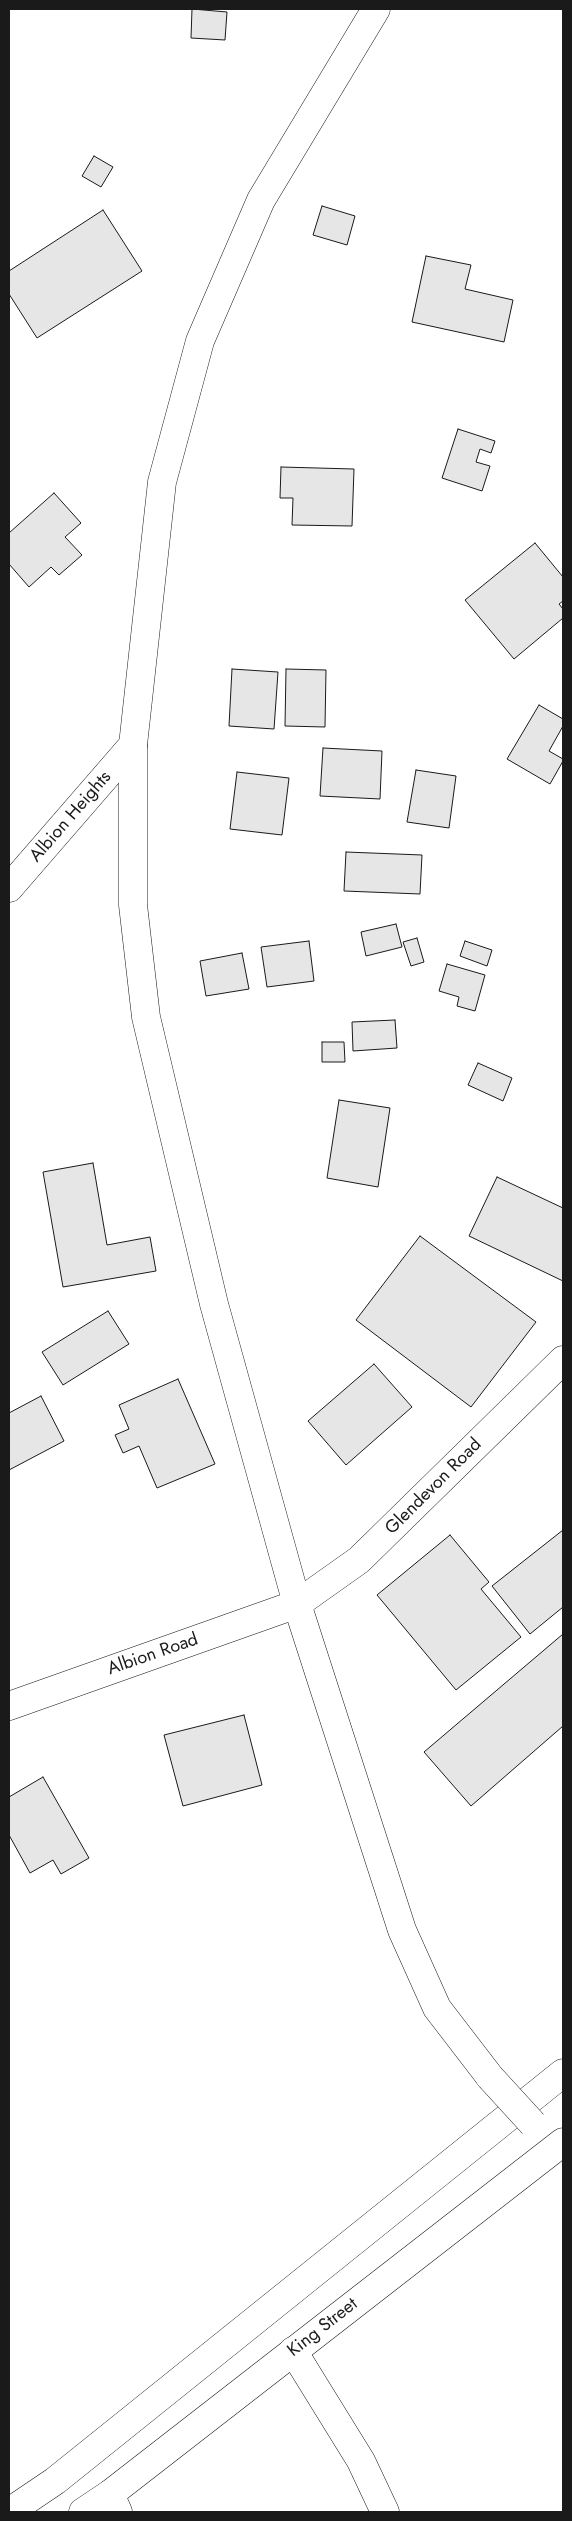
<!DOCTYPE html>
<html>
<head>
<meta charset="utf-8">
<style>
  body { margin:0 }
  #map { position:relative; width:572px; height:2521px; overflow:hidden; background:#fff; font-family:Jost,sans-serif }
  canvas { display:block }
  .frame { position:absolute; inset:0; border:10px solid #1a1a1a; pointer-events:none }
</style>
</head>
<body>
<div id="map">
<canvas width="572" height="2521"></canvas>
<div class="frame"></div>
</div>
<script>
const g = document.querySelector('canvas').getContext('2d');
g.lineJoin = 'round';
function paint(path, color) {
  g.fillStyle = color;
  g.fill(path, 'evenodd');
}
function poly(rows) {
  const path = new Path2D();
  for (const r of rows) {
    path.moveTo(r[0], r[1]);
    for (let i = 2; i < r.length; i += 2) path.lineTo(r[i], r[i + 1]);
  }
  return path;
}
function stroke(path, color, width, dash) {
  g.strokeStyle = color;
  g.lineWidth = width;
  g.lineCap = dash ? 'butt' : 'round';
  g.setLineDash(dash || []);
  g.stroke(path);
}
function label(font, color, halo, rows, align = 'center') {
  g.font = font + ' Jost,sans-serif';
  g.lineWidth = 4;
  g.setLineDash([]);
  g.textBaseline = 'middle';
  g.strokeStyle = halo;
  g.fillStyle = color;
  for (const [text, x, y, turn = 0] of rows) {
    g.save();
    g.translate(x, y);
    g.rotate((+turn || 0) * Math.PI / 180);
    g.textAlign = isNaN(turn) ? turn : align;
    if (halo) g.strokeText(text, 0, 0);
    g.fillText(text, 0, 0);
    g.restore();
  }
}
const building = poly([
  [192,9,227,12,225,40,191,38,192,9],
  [94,156,113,167,101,187,82,176,94,156],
  [322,206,355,216,347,245,313,235,322,206],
  [103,210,142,271,37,338,9,294,9,271,103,210],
  [426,256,471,265,465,289,513,300,504,342,412,322,426,256],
  [458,429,495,441,491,453,480,449,476,462,490,466,482,491,442,478,458,429],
  [281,467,354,469,352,526,292,525,293,498,280,498,281,467],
  [54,493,81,523,65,537,82,555,59,575,51,567,29,587,9,564,9,533,54,493],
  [535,543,563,577,563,601,559,604,563,609,563,618,514,659,465,600,535,543],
  [232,669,278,672,274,729,229,726,232,669],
  [286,669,326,670,325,727,285,726,286,669],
  [539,705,563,719,563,726,549,751,563,759,563,761,550,784,507,759,539,705],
  [323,748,382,751,380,799,320,796,323,748],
  [416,770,456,776,449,828,407,822,416,770],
  [237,772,289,778,282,835,230,829,237,772],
  [346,852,422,855,420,894,344,891,346,852],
  [396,924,402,947,366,956,361,932,396,924],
  [417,938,424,962,411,966,403,942,417,938],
  [309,941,314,981,267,987,261,947,309,941],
  [465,941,492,950,487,966,460,956,465,941],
  [242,953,249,989,206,996,200,961,242,953],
  [447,964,485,975,475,1011,457,1006,459,997,439,991,447,964],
  [395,1020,397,1048,353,1051,352,1022,395,1020],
  [322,1042,344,1042,345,1062,322,1062,322,1042],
  [478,1063,512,1078,503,1101,468,1085,478,1063],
  [339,1100,390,1108,378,1187,327,1178,339,1100],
  [93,1163,107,1245,150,1237,156,1271,63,1287,43,1172,93,1163],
  [497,1177,563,1208,563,1281,469,1236,497,1177],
  [420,1236,536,1322,471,1407,356,1320,420,1236],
  [108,1311,129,1344,63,1385,42,1352,108,1311],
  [374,1364,412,1407,346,1465,308,1421,374,1364],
  [178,1379,215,1464,157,1488,139,1446,123,1453,115,1435,129,1429,119,1405,178,1379],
  [41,1396,64,1441,9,1470,9,1413,41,1396],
  [563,1530,563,1607,530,1634,492,1586,563,1530],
  [450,1535,489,1582,481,1589,521,1637,456,1690,377,1595,450,1535],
  [563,1634,563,1726,471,1806,424,1752,563,1634],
  [244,1715,262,1785,183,1806,164,1735,244,1715],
  [43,1777,89,1858,61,1874,53,1860,30,1873,9,1835,9,1797,43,1777]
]);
paint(building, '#e6e6e6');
stroke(building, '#1a1a1a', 1);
const minor = poly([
  [9,888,133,745],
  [297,1604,359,1560,563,1360],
  [293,2351,361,2461,385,2512],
  [110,2494,118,2512],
  [9,2512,55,2481,563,2073]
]);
const tertiary = poly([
  [376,9,261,200,200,341,162,482,133,745,133,905,146,1017,214,1304,297,1604,402,1930,437,2008,490,2077],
  [9,1706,297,1604],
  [83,2512,110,2494,563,2142]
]);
stroke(minor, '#1a1a1a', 29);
stroke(tertiary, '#1a1a1a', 29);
stroke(minor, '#fff', 28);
stroke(tertiary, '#fff', 28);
const tertiaryBridge = poly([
  [490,2077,533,2124]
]);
stroke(tertiaryBridge, '#1a1a1a', 29, []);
stroke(tertiaryBridge, '#fff', 28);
label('18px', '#1a1a1a', '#fff', [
  ["Albion Heights",71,817,-49],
  ["Glendevon Road",434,1487,-45],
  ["Albion Road",153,1655,-19],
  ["King Street",323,2328,-38]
]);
</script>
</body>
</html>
